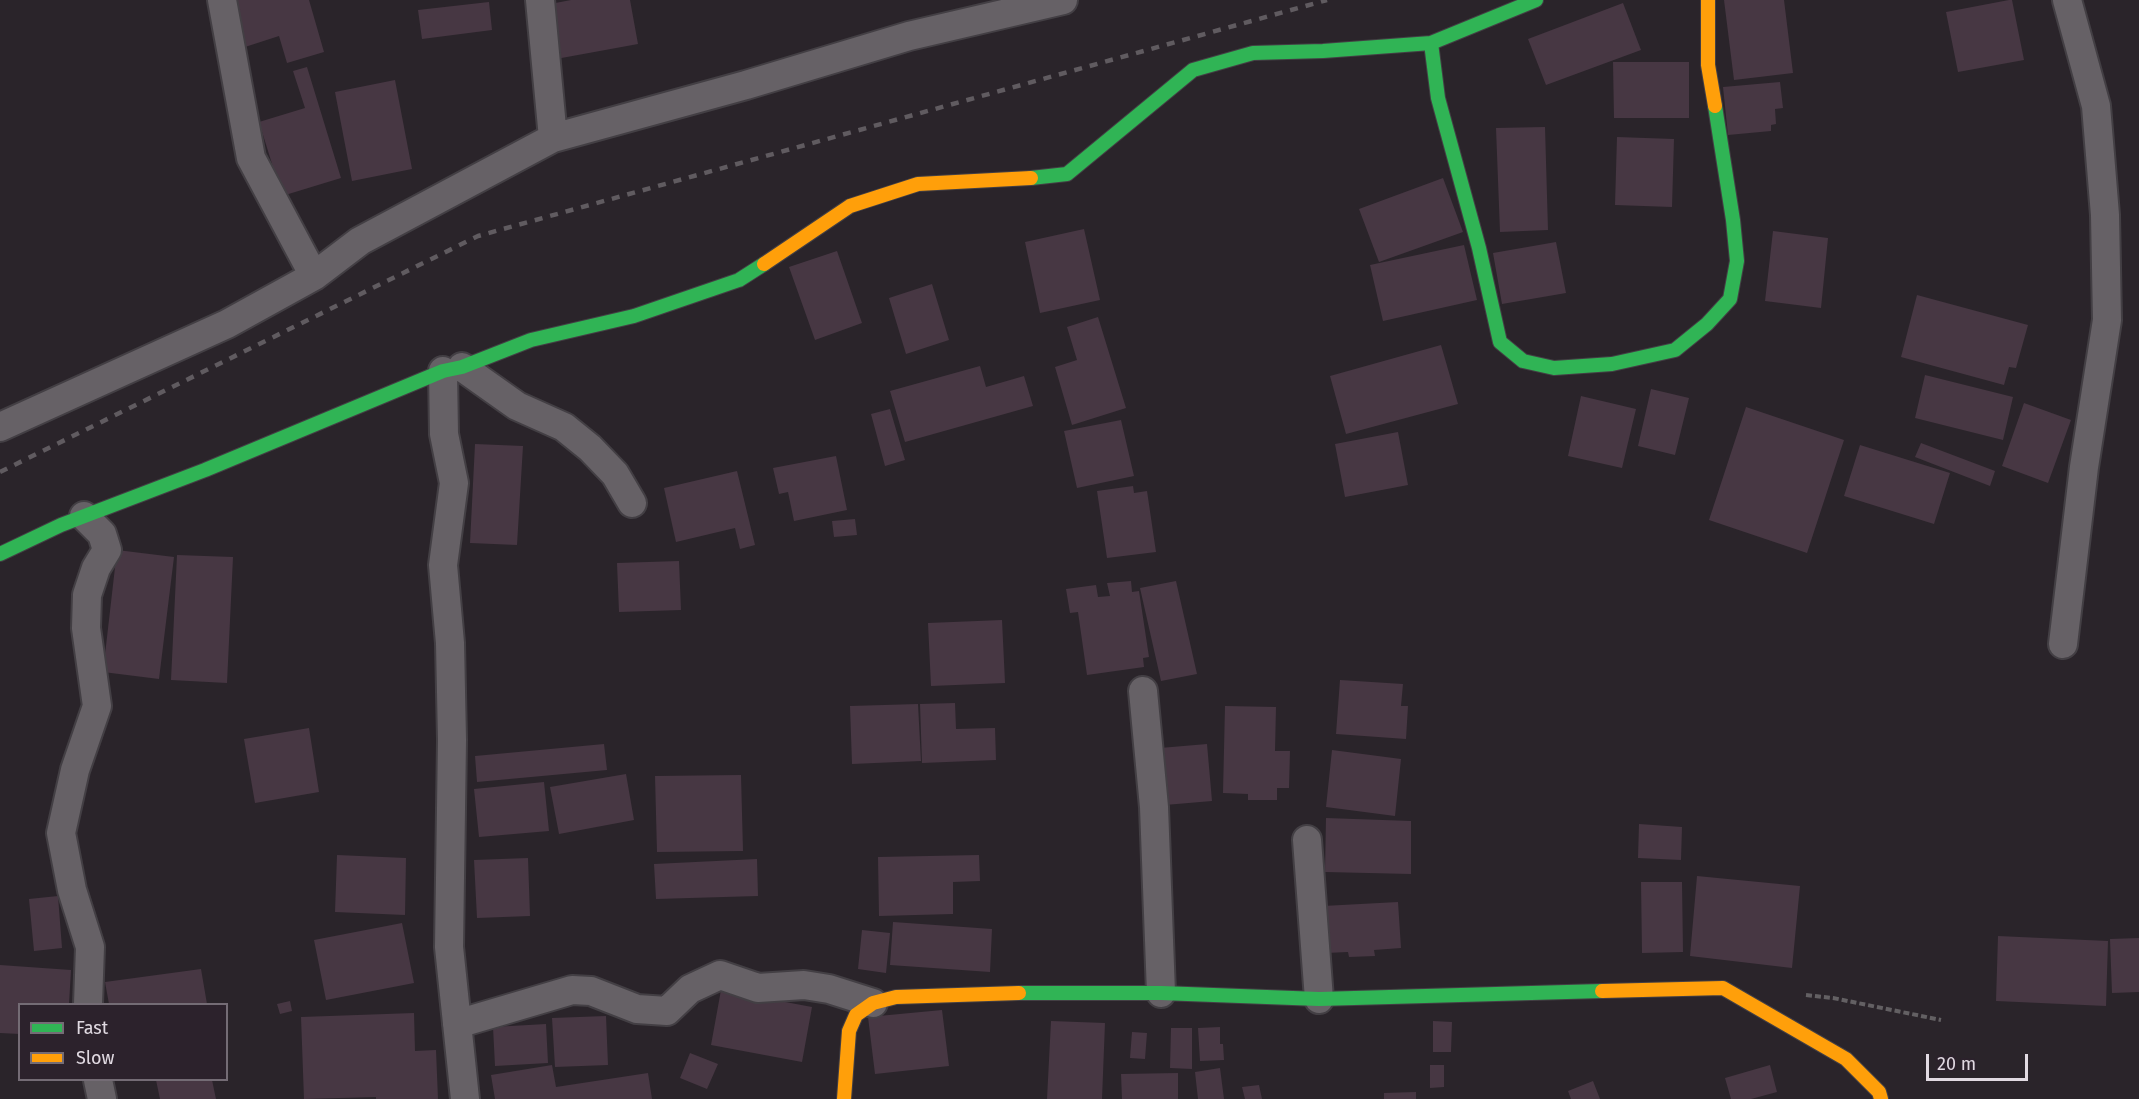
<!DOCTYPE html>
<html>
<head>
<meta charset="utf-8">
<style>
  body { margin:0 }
  #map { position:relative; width:2139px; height:1099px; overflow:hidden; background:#2a242a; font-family:"Fira Sans",sans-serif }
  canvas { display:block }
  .legend { position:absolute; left:18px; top:1003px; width:210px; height:78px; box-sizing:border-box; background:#2c222c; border:2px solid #746c75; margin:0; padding:8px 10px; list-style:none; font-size:18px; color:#e1dae2 }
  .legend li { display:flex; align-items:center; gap:12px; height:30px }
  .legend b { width:30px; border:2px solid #746c75 }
  .scale { position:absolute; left:1926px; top:1054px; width:102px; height:27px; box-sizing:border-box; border:3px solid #e1dae2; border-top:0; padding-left:8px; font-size:18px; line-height:21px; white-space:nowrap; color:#e1dae2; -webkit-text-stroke:4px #2c222c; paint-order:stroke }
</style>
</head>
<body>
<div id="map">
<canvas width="2139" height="1099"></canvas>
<ul class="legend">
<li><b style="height:8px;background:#30b455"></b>Fast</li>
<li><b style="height:8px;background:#ff9f0a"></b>Slow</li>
</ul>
<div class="scale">20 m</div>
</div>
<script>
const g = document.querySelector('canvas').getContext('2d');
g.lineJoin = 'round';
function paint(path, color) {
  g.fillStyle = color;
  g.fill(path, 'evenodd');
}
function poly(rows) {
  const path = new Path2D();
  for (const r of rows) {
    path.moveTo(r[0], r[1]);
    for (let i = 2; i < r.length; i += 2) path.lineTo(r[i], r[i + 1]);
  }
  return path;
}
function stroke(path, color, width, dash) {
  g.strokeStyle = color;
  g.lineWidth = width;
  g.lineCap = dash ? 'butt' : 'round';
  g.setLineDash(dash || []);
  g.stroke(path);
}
paint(poly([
  [231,0,309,0,324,52,287,63,279,36,245,47],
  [571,0,630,0,638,44,556,59,545,5],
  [1724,0,1784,0,1793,73,1734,80],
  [2009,0,2012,0,2024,60,1958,72,1946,12],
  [489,2,492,30,422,39,418,10],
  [1623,3,1641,50,1546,85,1528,39],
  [1613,62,1689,62,1689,118,1614,118],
  [307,67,341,178,282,196,259,122,305,108,293,71],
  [395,80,412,169,352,181,335,92],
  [1780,82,1783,108,1775,109,1776,124,1771,125,1771,131,1728,135,1723,87],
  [1545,127,1548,230,1500,232,1496,128],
  [1617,137,1674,139,1672,207,1615,205],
  [1443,178,1463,232,1379,262,1359,209],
  [1084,229,1100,300,1040,313,1025,242],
  [1773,231,1828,238,1821,308,1765,301],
  [1556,242,1566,293,1502,304,1493,253],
  [1464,245,1477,300,1383,321,1370,265],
  [837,251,862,323,815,340,789,267],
  [932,284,949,340,906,354,889,298],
  [1917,295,2028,325,2016,368,2009,367,2004,385,1901,357],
  [1098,317,1126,408,1072,425,1055,367,1077,360,1067,327],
  [1441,345,1458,404,1346,434,1330,376],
  [980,366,986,387,1024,376,1033,406,905,442,890,391],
  [1925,375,2013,397,2003,440,1915,418],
  [1651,389,1689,398,1675,455,1638,446],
  [1581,396,1636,409,1622,468,1568,456],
  [2024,403,2071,420,2048,483,2002,466],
  [1746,407,1844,440,1807,553,1709,520],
  [890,409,905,460,885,466,871,414],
  [1121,420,1134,476,1077,488,1064,431],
  [1398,432,1408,485,1345,497,1335,444],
  [1921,443,1995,471,1990,486,1915,457],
  [475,444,523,446,517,545,470,543],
  [1860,445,1950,473,1934,524,1844,496],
  [836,456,847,510,794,521,788,492,779,494,773,468],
  [737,471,755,545,740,549,735,528,676,542,664,488],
  [1133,486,1134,493,1147,491,1156,552,1107,558,1097,491],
  [855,519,857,535,834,537,832,521],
  [117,550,174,557,159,679,103,672],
  [177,555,233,557,227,683,171,680],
  [679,561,681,610,619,612,617,563],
  [1131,581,1132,592,1139,591,1149,657,1143,658,1144,667,1087,675,1078,612,1070,613,1066,589,1096,585,1098,597,1110,596,1107,583],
  [1176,581,1197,674,1161,681,1140,588],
  [1002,620,1005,683,931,686,928,623],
  [1340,680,1403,684,1401,706,1408,706,1406,739,1336,734],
  [955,703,956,729,995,728,996,760,922,763,920,704],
  [918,704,921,761,852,764,850,706],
  [1225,706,1276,707,1275,751,1290,751,1289,788,1277,788,1277,800,1248,800,1248,794,1223,793],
  [309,728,319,792,255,803,244,739],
  [604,744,607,770,477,782,475,756],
  [1207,744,1212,801,1165,805,1160,748],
  [1332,750,1401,759,1395,816,1326,807],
  [626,774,634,820,559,834,550,787],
  [741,775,743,851,657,852,655,776],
  [544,782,549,831,479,837,474,789],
  [1326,818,1411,821,1411,874,1325,872],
  [1639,824,1682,827,1681,860,1638,858],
  [337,855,406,858,405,915,335,912],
  [979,855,980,881,953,882,953,914,879,916,878,857],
  [528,858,530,916,477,918,474,860],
  [757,859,758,896,656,899,654,864],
  [1697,876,1800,886,1792,968,1690,956],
  [1641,882,1682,882,1683,952,1642,953],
  [58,896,62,948,34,951,29,899],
  [1398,902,1401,948,1374,950,1375,956,1349,957,1348,952,1326,953,1323,906],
  [893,922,992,929,990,972,890,965],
  [402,923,414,983,326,1000,314,940],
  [862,930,890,933,886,973,858,969],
  [1998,936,2108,941,2106,1006,1996,1001],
  [2139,938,2139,992,2112,993,2110,939],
  [0,965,71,970,69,1004,20,1004,20,1034,0,1033],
  [201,969,207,1004,109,1004,105,982],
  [721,990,812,1007,802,1062,711,1045],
  [290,1001,292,1011,280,1014,277,1004],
  [942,1010,949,1066,875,1074,868,1017],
  [414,1013,415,1051,436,1050,438,1099,376,1099,376,1097,304,1099,301,1017],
  [606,1016,608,1065,555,1067,552,1018],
  [1051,1021,1105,1023,1102,1099,1047,1099],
  [1433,1021,1452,1022,1451,1052,1433,1052],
  [546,1024,548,1063,495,1066,493,1027],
  [1220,1027,1220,1044,1223,1044,1224,1060,1200,1061,1198,1028],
  [1171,1028,1192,1028,1192,1069,1170,1068],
  [1132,1032,1147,1033,1145,1059,1130,1058],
  [690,1053,718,1064,707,1089,680,1078],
  [552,1065,556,1087,648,1073,652,1099,495,1099,491,1075],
  [1430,1065,1444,1065,1444,1087,1430,1088],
  [1770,1065,1777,1092,1751,1099,1731,1099,1725,1078],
  [1220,1068,1224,1099,1198,1099,1195,1072],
  [1178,1073,1178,1099,1122,1099,1121,1074],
  [156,1080,212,1080,216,1099,160,1099],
  [1593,1081,1600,1099,1571,1099,1568,1091],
  [1259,1085,1262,1099,1245,1099,1242,1087],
  [1416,1092,1416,1099,1384,1099,1384,1093]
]), '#473743');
const street = poly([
  [222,0,251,158,314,276],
  [540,0,553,138],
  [462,367,517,406,564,427,590,448,615,474,632,503],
  [443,371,444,434,454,483,443,565,450,643,452,740,449,947,465,1099],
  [0,427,227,324,314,276,360,241,553,138,746,85,909,36,1063,0],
  [84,516,102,534,107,550,96,568,87,595,86,628,97,706,75,770,61,833,72,890,90,947,88,1004],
  [2063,644,2084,467,2107,320,2105,215,2096,106,2067,0],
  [1143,691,1154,807,1161,993],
  [1307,840,1319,999],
  [457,1024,572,990,591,991,637,1009,667,1011,690,989,720,975,758,988,804,985,829,989,873,1003],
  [98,1080,102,1099]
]);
const fast = poly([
  [1431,43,1438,98,1479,248,1500,342,1523,361,1554,368,1612,364,1675,350,1707,324,1730,299,1737,261,1733,220,1715,106],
  [1031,178,1067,174,1193,70,1253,53,1323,51,1431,43,1536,0],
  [0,554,61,525,205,470,443,371,462,367,531,340,634,316,739,280,764,264],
  [1019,993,1161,993,1319,999,1602,991]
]);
const slow = poly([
  [1708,0,1708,65,1715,106],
  [764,264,850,206,918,184,1031,178],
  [1602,991,1723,988,1846,1059,1879,1092,1881,1099],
  [844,1099,849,1031,856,1015,873,1003,896,997,1019,993]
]);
stroke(street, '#433f44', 32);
stroke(fast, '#433f44', 16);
stroke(slow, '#433f44', 16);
stroke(poly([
  [1806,995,1833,998,1941,1020]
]), '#636063', 4, [6, 3]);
stroke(street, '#666166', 28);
stroke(fast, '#30b455', 14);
stroke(slow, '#ff9f0a', 14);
stroke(poly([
  [0,472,478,236,1327,0]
]), '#605b60', 4.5, [8, 8]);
</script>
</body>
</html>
